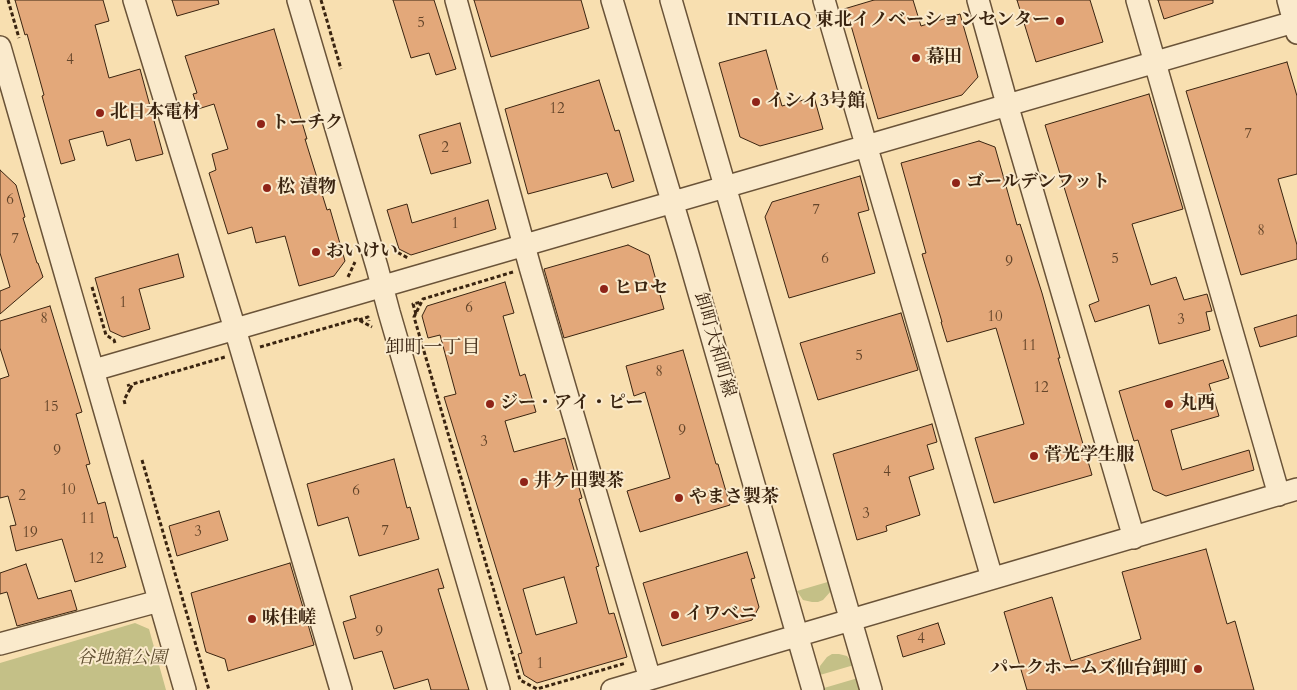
<!DOCTYPE html>
<html>
<head>
<meta charset="utf-8">
<style>
  body { margin:0 }
  canvas { display:block; background:#f8dfb0 }
</style>
</head>
<body>
<canvas width="1297" height="690"></canvas>
<script>
const g = document.querySelector('canvas').getContext('2d');
g.lineJoin = 'round';
function paint(path, color) {
  g.fillStyle = color;
  g.fill(path, 'evenodd');
}
function poly(rows) {
  const path = new Path2D();
  for (const r of rows) {
    path.moveTo(r[0], r[1]);
    for (let i = 2; i < r.length; i += 2) path.lineTo(r[i], r[i + 1]);
  }
  return path;
}
function stroke(path, color, width, dash) {
  g.strokeStyle = color;
  g.lineWidth = width;
  g.lineCap = dash ? 'butt' : 'round';
  g.setLineDash(dash || []);
  g.stroke(path);
}
function label(font, color, halo, rows, align = 'center') {
  g.font = font + ' Cardo,"Noto Serif JP",serif';
  g.lineWidth = 4;
  g.setLineDash([]);
  g.textBaseline = 'middle';
  g.strokeStyle = halo;
  g.fillStyle = color;
  for (const [text, x, y, turn = 0] of rows) {
    g.save();
    g.translate(x, y);
    g.rotate((+turn || 0) * Math.PI / 180);
    g.textAlign = isNaN(turn) ? turn : align;
    if (halo) g.strokeText(text, 0, 0);
    g.fillText(text, 0, 0);
    g.restore();
  }
}
paint(poly([
  [831,581,832,585,831,591,823,600,818,602,812,602,803,600,797,591],
  [135,623,149,629,166,690,0,690,0,663],
  [832,654,839,654,847,656,854,665,820,675,819,671,820,666,827,657],
  [858,678,862,690,824,690,824,688]
]), '#c4c087');
const building = poly([
  [15,0,103,0,109,21,95,25,109,78,140,69,163,154,136,161,130,139,107,146,103,131,69,140,75,160,61,164,42,96,44,95,27,34,25,35,15,0],
  [172,0,218,0,219,4,177,16,172,0],
  [393,0,434,0,456,69,436,75,429,53,411,58,393,0],
  [474,0,581,0,589,28,491,57,474,0],
  [874,0,913,0,921,26,960,14,978,77,962,95,878,119,850,22,848,23,844,9,874,0],
  [1017,0,1090,0,1103,42,1036,62,1017,0],
  [1158,0,1213,0,1213,3,1164,19,1158,0],
  [274,29,307,139,305,139,327,210,330,209,345,261,334,276,299,286,285,236,256,243,252,227,228,234,209,173,216,170,212,154,228,149,214,104,198,109,193,94,197,93,185,56,274,29],
  [766,50,782,106,814,97,823,129,760,146,740,137,719,63,766,50],
  [1287,62,1297,96,1297,174,1278,179,1297,245,1297,259,1241,275,1186,91,1287,62],
  [599,80,615,131,619,130,634,181,612,188,607,173,528,194,505,109,599,80],
  [1149,94,1183,209,1132,224,1151,285,1176,277,1184,300,1207,294,1212,311,1206,312,1210,330,1159,344,1149,305,1095,322,1089,305,1099,301,1045,125,1149,94],
  [460,123,471,163,431,174,419,135,460,123],
  [979,141,995,147,1017,225,1020,224,1042,293,1060,358,1058,358,1092,475,994,503,975,438,1024,424,996,328,947,342,941,322,942,322,922,254,926,253,901,163,979,141],
  [0,170,16,185,25,217,23,218,37,263,38,263,43,277,0,314,0,291,10,287,0,253,0,170],
  [860,176,869,210,858,213,875,273,789,298,765,217,772,202,860,176],
  [488,200,496,229,411,255,399,249,387,210,407,204,412,223,488,200],
  [628,245,649,255,664,309,564,338,544,269,628,245],
  [178,254,184,277,139,289,150,329,123,337,110,331,95,278,178,254],
  [505,282,514,313,503,316,520,376,525,374,536,412,505,421,514,452,565,438,582,498,579,499,599,566,596,567,609,614,614,613,627,657,537,683,524,675,518,654,522,653,444,397,456,394,440,335,428,338,422,316,427,306,505,282],
  [564,577,577,623,536,635,523,589,564,577],
  [50,306,82,412,76,414,90,464,86,465,98,504,105,502,114,538,117,537,126,567,75,582,62,539,16,551,10,526,16,525,8,496,0,498,0,379,9,376,0,348,0,321,50,306],
  [901,313,918,370,818,400,800,343,901,313],
  [1297,315,1297,336,1260,347,1254,328,1297,315],
  [683,350,716,464,718,464,730,505,640,532,627,491,670,478,645,392,634,396,626,366,683,350],
  [1223,360,1229,378,1209,384,1219,416,1171,430,1182,470,1249,450,1254,470,1166,496,1153,490,1138,440,1134,441,1119,391,1223,360],
  [932,424,937,442,927,445,934,469,909,477,920,515,886,526,887,531,857,540,833,454,932,424],
  [394,459,407,508,410,507,419,539,359,556,348,517,318,526,307,484,394,459],
  [219,511,228,540,177,556,169,526,219,511],
  [1206,549,1227,624,1235,621,1254,690,1027,690,1004,612,1052,597,1071,661,1141,639,1122,572,1206,549],
  [747,552,755,578,751,579,759,607,752,620,662,646,643,583,747,552],
  [290,563,314,645,228,671,225,659,206,652,191,593,290,563],
  [26,564,38,599,71,590,77,610,17,626,7,592,0,594,0,573,26,564],
  [438,569,444,588,438,589,469,690,431,690,428,679,394,689,382,651,354,659,343,622,356,618,350,596,438,569],
  [938,623,945,644,903,657,897,636,938,623]
]);
paint(building, '#e3a87a');
stroke(building, '#3a2410', 1);
const minor = poly([
  [134,0,235,329,341,690],
  [298,0,377,267,389,312,499,690],
  [456,0,530,267,650,679],
  [612,0,687,251,813,690],
  [671,0,871,690],
  [824,0,992,578],
  [978,0,1007,104,1134,538],
  [1137,0,1279,495],
  [1288,0,1297,33],
  [0,47,185,690],
  [94,370,1297,21],
  [0,644,159,601],
  [612,690,1297,489]
]);
stroke(minor, '#6a5338', 24);
stroke(poly([
  [8,0,19,38],
  [321,0,341,69],
  [394,248,395,251,408,258],
  [513,272,423,299,414,317,520,680,537,689,626,663],
  [348,277,355,262],
  [92,287,106,335,114,340,115,343],
  [416,314,413,304,421,302],
  [359,320,368,317,369,321],
  [260,347,357,319,372,327],
  [130,389,133,384,225,357],
  [125,404,124,400,130,389,128,384],
  [142,460,209,690]
]), '#3a2410', 3, [4, 2.5]);
stroke(minor, '#faeacc', 21);
for (const [x, y, r, color] of [
  [1060,21,5,"#8f2418"],
  [916,58,5,"#8f2418"],
  [756,102,5,"#8f2418"],
  [100,113,5,"#8f2418"],
  [261,124,5,"#8f2418"],
  [956,183,5,"#8f2418"],
  [267,188,5,"#8f2418"],
  [316,252,5,"#8f2418"],
  [604,289,5,"#8f2418"],
  [490,404,5,"#8f2418"],
  [1169,404,5,"#8f2418"],
  [1034,456,5,"#8f2418"],
  [524,482,5,"#8f2418"],
  [679,498,5,"#8f2418"],
  [675,615,5,"#8f2418"],
  [252,619,5,"#8f2418"],
  [1198,669,5,"#8f2418"]
]) {
  const dot = new Path2D();
  dot.arc(x, y, r, 0, 2 * Math.PI);
  g.fillStyle = color;
  g.fill(dot);
  stroke(dot, '#faeacc', 2);
}
label('15px', '#64452a', null, [
  ["5",421,24],
  ["4",70,61],
  ["12",557,110],
  ["7",1248,135],
  ["2",445,149],
  ["6",10,201],
  ["7",816,211],
  ["1",455,225],
  ["8",1261,232],
  ["7",15,240],
  ["6",825,260],
  ["5",1115,260],
  ["9",1009,263],
  ["1",123,304],
  ["6",469,309],
  ["10",995,318],
  ["8",44,320],
  ["3",1181,321],
  ["11",1029,347],
  ["5",859,357],
  ["8",659,373],
  ["12",1041,389],
  ["15",51,408],
  ["9",682,432],
  ["3",484,443],
  ["9",57,452],
  ["4",887,473],
  ["10",68,491],
  ["6",356,492],
  ["2",22,497],
  ["3",866,515],
  ["11",88,520],
  ["7",385,532],
  ["3",198,533],
  ["19",30,534],
  ["12",96,560],
  ["9",379,633],
  ["4",921,640],
  ["1",540,665]
]);
label('bold 18px', '#3a2410', '#faeacc', [
  ["INTILAQ 東北イノベーションセンター",1050,21,"right"],
  ["幕田",926,58],
  ["イシイ3号館",766,102],
  ["北日本電材",110,113],
  ["トーチク",271,124],
  ["ゴールデンフット",966,183],
  ["松 漬物",277,188],
  ["おいけい",326,252],
  ["ヒロセ",614,289],
  ["ジー・アイ・ピー",500,404],
  ["丸西",1179,404],
  ["菅光学生服",1044,456],
  ["井ケ田製茶",534,482],
  ["やまさ製茶",689,498],
  ["イワベニ",685,615],
  ["味佳嵯",262,619],
  ["パークホームズ仙台卸町",1188,669,"right"]
], 'left');
label('18px', '#3a2410', '#faeacc', [
  ["卸町大和町線",714,345,74]
]);
label('italic 18px', '#5c4b2e', '#faeacc', [
  ["谷地舘公園",122,659]
]);
label('19px', '#3a2410', '#faeacc', [
  ["卸町一丁目",433,349]
]);
</script>
</body>
</html>
